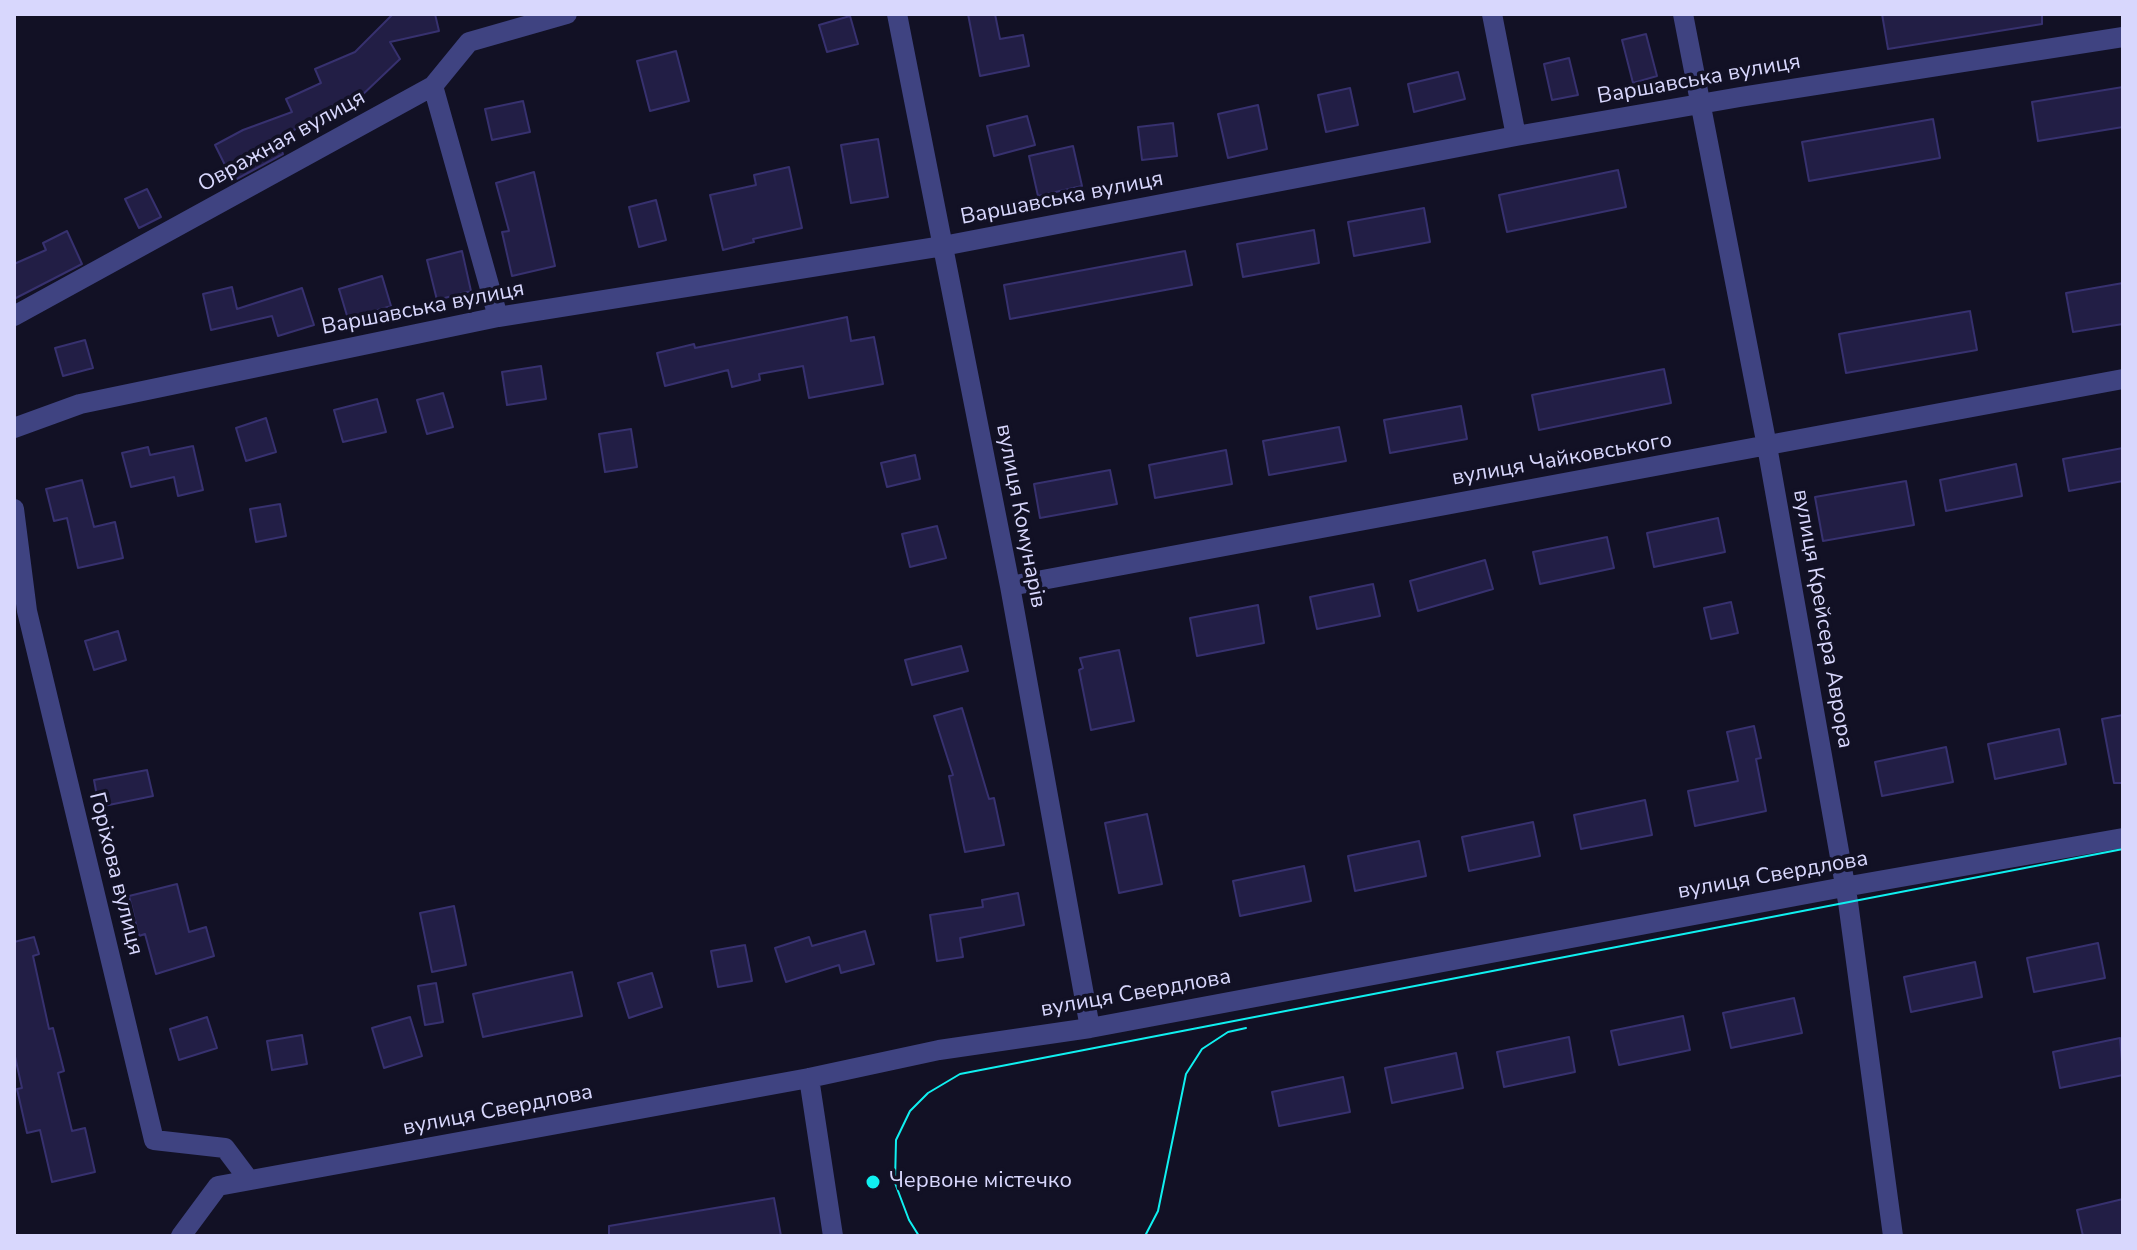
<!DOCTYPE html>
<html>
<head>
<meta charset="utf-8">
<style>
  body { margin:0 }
  #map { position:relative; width:2137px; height:1250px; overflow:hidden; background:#121125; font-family:"Nunito Sans",sans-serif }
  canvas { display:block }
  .frame { position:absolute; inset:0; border:16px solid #d8d7fd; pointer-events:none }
</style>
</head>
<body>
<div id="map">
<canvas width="2137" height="1250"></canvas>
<div class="frame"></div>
</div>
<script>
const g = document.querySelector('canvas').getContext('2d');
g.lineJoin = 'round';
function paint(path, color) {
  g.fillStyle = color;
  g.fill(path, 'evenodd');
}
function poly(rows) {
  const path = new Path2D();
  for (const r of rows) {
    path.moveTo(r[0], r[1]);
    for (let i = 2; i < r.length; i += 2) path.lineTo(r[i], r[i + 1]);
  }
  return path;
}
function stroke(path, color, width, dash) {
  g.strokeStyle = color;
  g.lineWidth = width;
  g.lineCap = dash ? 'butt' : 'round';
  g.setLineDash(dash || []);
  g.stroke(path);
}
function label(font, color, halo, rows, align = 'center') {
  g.font = font + ' "Nunito Sans",sans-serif';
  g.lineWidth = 7;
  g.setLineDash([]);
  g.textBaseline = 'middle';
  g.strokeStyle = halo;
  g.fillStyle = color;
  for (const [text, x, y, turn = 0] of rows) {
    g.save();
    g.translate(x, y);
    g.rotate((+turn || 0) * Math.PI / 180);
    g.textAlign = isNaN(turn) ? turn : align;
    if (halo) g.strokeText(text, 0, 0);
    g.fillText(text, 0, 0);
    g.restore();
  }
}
const building = poly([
  [393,14,435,14,439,31,390,42,400,59,358,99,277,138,283,154,233,181,215,145,243,130,292,112,286,99,321,83,315,69,355,52,393,14],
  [968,14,995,14,1000,39,1023,35,1029,66,980,76,968,14],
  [1882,14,2042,14,2042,24,1888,49,1882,14],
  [850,16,858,44,827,52,819,25,850,16],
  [1646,34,1657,76,1633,83,1622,40,1646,34],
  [676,51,689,101,650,111,637,61,676,51],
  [1569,58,1578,95,1552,100,1544,64,1569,58],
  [1458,72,1465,99,1414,112,1408,84,1458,72],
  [2123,87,2123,127,2038,141,2032,102,2123,87],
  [1350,88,1358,125,1326,132,1318,95,1350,88],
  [523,101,530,132,492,140,485,109,523,101],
  [1258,105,1267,149,1228,158,1218,114,1258,105],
  [1027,116,1035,145,994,156,987,126,1027,116],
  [1933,119,1940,158,1809,181,1802,142,1933,119],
  [1173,123,1177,156,1142,160,1138,127,1173,123],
  [878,139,888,197,851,203,841,145,878,139],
  [1073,146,1082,186,1038,196,1029,156,1073,146],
  [789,167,802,228,753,239,754,242,723,250,710,195,756,185,754,175,789,167],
  [1618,170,1626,207,1507,232,1499,195,1618,170],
  [534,172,555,266,512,276,502,232,509,231,496,183,534,172],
  [147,189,161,217,139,228,125,199,147,189],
  [656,200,666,240,639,247,629,207,656,200],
  [1424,208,1430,242,1354,256,1348,222,1424,208],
  [1314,230,1319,263,1243,277,1237,244,1314,230],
  [67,231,82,264,14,299,14,264,46,250,43,243,67,231],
  [462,251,471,291,437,300,427,260,462,251],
  [1185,251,1192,285,1010,319,1004,285,1185,251],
  [382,276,391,306,348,319,339,289,382,276],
  [2123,283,2123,324,2073,332,2066,293,2123,283],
  [232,287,237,309,302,288,314,325,278,336,272,316,211,330,203,294,232,287],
  [1970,311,1977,350,1846,373,1839,334,1970,311],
  [847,317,851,341,874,337,883,384,809,398,803,366,759,374,760,380,732,387,728,370,665,386,657,353,694,344,695,348,847,317],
  [85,340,93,368,63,376,55,348,85,340],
  [541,366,546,399,507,405,502,372,541,366],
  [1664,369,1671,403,1539,430,1532,395,1664,369],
  [443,393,453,427,427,434,417,400,443,393],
  [377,399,386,432,343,442,334,410,377,399],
  [1461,406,1467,439,1390,453,1384,420,1461,406],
  [266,418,276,452,246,461,236,428,266,418],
  [1339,427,1346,461,1269,475,1263,441,1339,427],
  [631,429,637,467,605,472,599,434,631,429],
  [193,446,203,490,178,496,174,477,131,487,122,453,148,447,150,455,193,446],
  [2123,448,2123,481,2069,491,2063,459,2123,448],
  [1226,450,1232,484,1155,498,1149,465,1226,450],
  [915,455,920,479,887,487,881,463,915,455],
  [2016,464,2022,496,1946,511,1940,480,2016,464],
  [1110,470,1117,504,1040,518,1034,484,1110,470],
  [82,480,94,527,115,522,123,558,78,568,67,518,54,521,46,489,82,480],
  [1906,481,1914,525,1823,541,1815,497,1906,481],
  [280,504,286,536,256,542,250,509,280,504],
  [1718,518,1725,552,1654,567,1647,533,1718,518],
  [937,526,946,558,910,567,902,534,937,526],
  [1607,537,1614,568,1540,584,1533,552,1607,537],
  [1485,560,1493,589,1418,611,1410,581,1485,560],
  [1373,584,1380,616,1317,629,1310,597,1373,584],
  [1731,602,1738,633,1711,639,1704,608,1731,602],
  [1258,605,1264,643,1197,656,1190,618,1258,605],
  [118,631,126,660,94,670,85,641,118,631],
  [961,646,968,671,912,685,905,660,961,646],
  [1119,650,1134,721,1091,730,1079,670,1083,668,1080,658,1119,650],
  [962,708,989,799,994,798,1004,845,965,852,949,776,953,775,934,716,962,708],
  [2123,715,2123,783,2114,783,2102,719,2123,715],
  [1754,726,1761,758,1756,759,1766,811,1695,826,1688,791,1738,781,1727,732,1754,726],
  [2059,729,2066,764,1995,779,1988,744,2059,729],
  [1946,747,1953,782,1882,796,1875,762,1946,747],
  [147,770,153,796,99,807,94,780,147,770],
  [1645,800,1652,835,1581,849,1574,815,1645,800],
  [1147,814,1162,884,1119,893,1105,823,1147,814],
  [1533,822,1540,856,1469,871,1462,837,1533,822],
  [1419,841,1426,876,1355,891,1348,856,1419,841],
  [1304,866,1311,901,1240,916,1233,881,1304,866],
  [177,884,189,932,206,927,214,956,156,974,145,934,139,936,129,896,177,884],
  [1018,893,1024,925,960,938,963,957,937,961,930,915,983,907,982,900,1018,893],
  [454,906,466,965,432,972,420,913,454,906],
  [865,931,874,964,841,973,839,965,786,982,775,948,809,937,812,946,865,931],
  [34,937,39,954,33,956,49,1029,53,1028,64,1071,58,1073,72,1131,85,1128,95,1172,52,1182,40,1130,27,1133,17,1089,22,1088,14,1052,14,942,34,937],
  [2098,943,2105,978,2034,992,2027,958,2098,943],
  [745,945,752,981,718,987,711,951,745,945],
  [1975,962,1982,997,1911,1012,1904,977,1975,962],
  [572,972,582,1016,483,1037,473,994,572,972],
  [652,973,662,1007,629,1018,618,983,652,973],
  [436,983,443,1022,425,1025,418,986,436,983],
  [1794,998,1802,1033,1731,1048,1723,1013,1794,998],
  [1683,1016,1690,1050,1619,1065,1611,1031,1683,1016],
  [207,1017,217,1048,179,1060,170,1029,207,1017],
  [410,1017,422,1056,384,1068,372,1028,410,1017],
  [302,1035,307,1064,272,1070,267,1041,302,1035],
  [1569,1037,1575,1072,1504,1087,1497,1052,1569,1037],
  [2120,1038,2123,1075,2060,1088,2053,1052,2120,1038],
  [1456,1053,1463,1088,1392,1103,1385,1068,1456,1053],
  [1343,1077,1350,1112,1279,1126,1272,1092,1343,1077],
  [774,1198,781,1236,609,1236,609,1226,774,1198],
  [2123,1199,2123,1236,2083,1236,2077,1210,2123,1199]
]);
paint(building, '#221e45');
stroke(building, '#37316f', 2);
stroke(poly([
  [897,14,1010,586,1090,1028],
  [1492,14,1516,136],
  [1683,14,1767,446,1848,902,1893,1236],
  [433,86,498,317],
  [14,316,433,86,469,42,567,14],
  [14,428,80,404,498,317,943,246,1516,136,1740,97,2123,37],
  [14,509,27,611,154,1140,225,1148,249,1180],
  [1010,586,2123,379],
  [809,1078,833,1236],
  [181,1236,218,1186,809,1078,939,1050,1090,1028,1844,887,2123,838]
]), '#3f4381', 20);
stroke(poly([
  [919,1236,909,1220,895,1183,896,1140,910,1111,928,1093,960,1074,2123,849],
  [1145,1236,1158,1211,1186,1074,1202,1049,1228,1032,1246,1028]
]), '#10f0f0', 2);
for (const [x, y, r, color] of [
  [873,1182,8,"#10f0f0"]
]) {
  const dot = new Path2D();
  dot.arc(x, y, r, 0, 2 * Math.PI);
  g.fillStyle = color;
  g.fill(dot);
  stroke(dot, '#121125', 3);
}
label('22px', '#d8d7fd', '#121125', [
  ["Варшавська вулиця",1699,80,-10],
  ["Овражная вулиця",282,142,-29],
  ["Варшавська вулиця",1062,199,-11],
  ["Варшавська вулиця",423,309,-11],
  ["вулиця Чайковського",1562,460,-10],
  ["вулиця Комунарів",1020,516,79],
  ["вулиця Крейсера Аврора",1822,619,80],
  ["Горіхова вулиця",115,874,76],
  ["вулиця Свердлова",1773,876,-10],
  ["вулиця Свердлова",1136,994,-10],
  ["вулиця Свердлова",498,1111,-11]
]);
label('22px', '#d8d7fd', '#121125', [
  ["Червоне містечко",889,1182]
], 'left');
</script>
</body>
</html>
